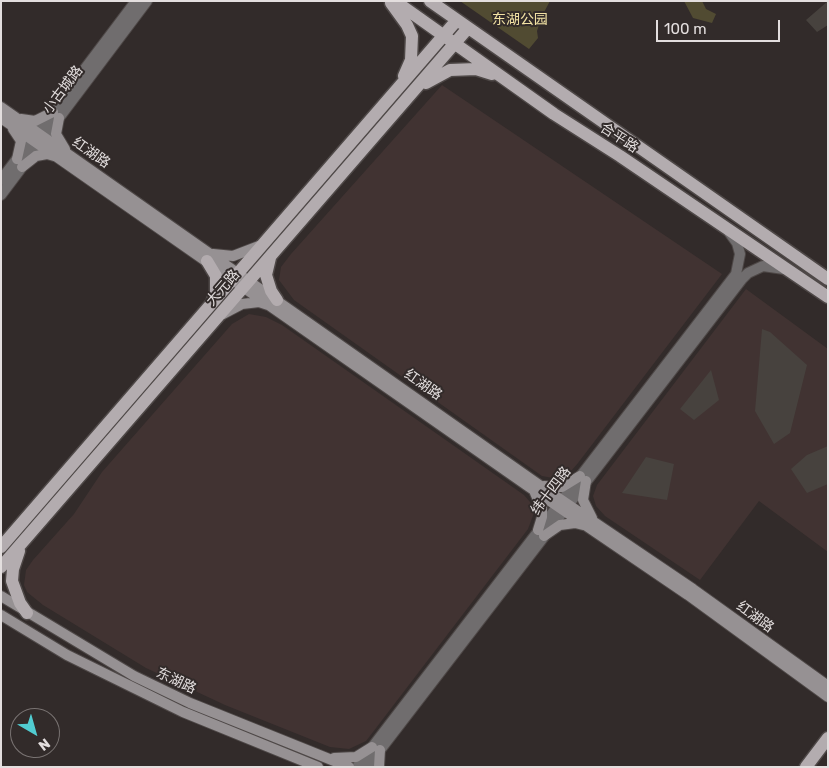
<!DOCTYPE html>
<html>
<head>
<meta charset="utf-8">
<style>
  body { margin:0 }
  #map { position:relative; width:829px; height:768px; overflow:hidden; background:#322b2a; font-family:Rubik,sans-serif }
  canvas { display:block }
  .frame { position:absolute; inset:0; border:2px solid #e3dede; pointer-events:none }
  .north { position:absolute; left:10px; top:708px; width:50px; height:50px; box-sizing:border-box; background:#322b2a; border:1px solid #797372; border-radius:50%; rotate:142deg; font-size:14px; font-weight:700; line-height:20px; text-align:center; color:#e3dede }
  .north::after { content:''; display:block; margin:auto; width:18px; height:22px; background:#51ccd1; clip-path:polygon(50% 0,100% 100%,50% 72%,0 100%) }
  .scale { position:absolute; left:656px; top:20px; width:124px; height:22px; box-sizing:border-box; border:2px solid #e3dede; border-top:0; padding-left:6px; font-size:15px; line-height:18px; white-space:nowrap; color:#e3dede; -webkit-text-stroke:4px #322b2a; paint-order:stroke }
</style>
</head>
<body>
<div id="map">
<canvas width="829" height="768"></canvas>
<div class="frame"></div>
<div class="north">N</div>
<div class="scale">100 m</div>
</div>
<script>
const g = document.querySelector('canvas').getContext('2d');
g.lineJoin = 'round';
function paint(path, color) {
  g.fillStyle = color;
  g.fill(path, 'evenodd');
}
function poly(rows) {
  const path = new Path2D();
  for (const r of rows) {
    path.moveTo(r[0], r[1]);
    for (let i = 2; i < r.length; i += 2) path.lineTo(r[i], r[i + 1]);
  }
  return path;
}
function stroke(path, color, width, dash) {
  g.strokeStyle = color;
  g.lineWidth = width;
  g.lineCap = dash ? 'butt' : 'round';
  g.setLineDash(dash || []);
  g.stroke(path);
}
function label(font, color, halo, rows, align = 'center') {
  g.font = font + ' Rubik,"Noto Sans SC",sans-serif';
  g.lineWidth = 4;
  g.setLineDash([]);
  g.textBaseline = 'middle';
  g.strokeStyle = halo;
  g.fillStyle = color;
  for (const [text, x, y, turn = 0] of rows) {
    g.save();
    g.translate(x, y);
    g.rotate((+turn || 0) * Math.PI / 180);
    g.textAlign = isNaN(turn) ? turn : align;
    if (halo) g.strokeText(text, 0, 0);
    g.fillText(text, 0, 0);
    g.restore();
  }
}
paint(poly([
  [442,85,722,274,578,463,572,470,558,479,542,476,294,300,279,280,281,267,291,254],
  [746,289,828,349,828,552,759,501,700,580,605,516,596,506,593,496,597,485],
  [249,314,266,317,282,325,524,495,530,502,534,513,528,529,373,732,366,741,349,749,330,747,225,705,146,668,43,605,27,592,24,585,26,570,33,560,74,514,102,472,232,324]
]), '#413332');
paint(poly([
  [460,1,550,1,542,16,537,31,538,38,529,49],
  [684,1,702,1,706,9,716,14,712,23,693,18]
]), '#514b32');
paint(poly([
  [828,1,828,25,817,32,806,20],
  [762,329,770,332,807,365,790,433,774,444,755,411],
  [711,370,719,400,694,420,680,409],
  [828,446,828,484,807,493,791,469,807,455],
  [646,457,674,464,667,500,622,493]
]), '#47423e');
const tertiary = poly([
  [1,180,136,1],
  [1,195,147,1],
  [357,767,736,274,740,254,737,243,729,232],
  [367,767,742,279,748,273,763,266,784,269]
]);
const secondary = poly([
  [1,107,538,484,693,589,828,686],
  [1,118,529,487,688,595,828,697],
  [59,118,56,134,65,149],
  [21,119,35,121,53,112],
  [13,129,21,141,17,159],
  [22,167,36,156,47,154,54,156],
  [213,254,233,256,259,246],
  [223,314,242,304,259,302,268,305],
  [586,481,583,500,592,518],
  [544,486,562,487,580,476],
  [535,493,542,509,542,517,538,530],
  [544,536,560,525,575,523,583,525],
  [1,596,134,676,190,703,349,767],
  [1,615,67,655,183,712,318,767],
  [334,758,356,757,372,747],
  [379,767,380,750]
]);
const primary = poly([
  [395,1,554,114,620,156,828,297],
  [430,1,828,279],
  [391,3,407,25,412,36,411,60,404,76],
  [426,83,450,70,476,69,492,74],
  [270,258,266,275,271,291,277,300],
  [207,261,216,276,216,292,213,300],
  [1,547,457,20],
  [19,551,13,569,12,581,20,603,27,613],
  [1,567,468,28],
  [806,767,828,738]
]);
stroke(tertiary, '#4e4847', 12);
stroke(secondary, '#4e4847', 12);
stroke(primary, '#4e4847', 15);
stroke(tertiary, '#706d6e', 10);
stroke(secondary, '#969193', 10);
stroke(primary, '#b3acaf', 12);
label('14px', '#f2e2a4', '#322b2a', [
  ["东湖公园",520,20]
]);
label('14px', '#e3dede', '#322b2a', [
  ["小古城路",63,90,-53],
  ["合平路",619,138,33],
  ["红湖路",91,153,35],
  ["大元路",223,288,-49],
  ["红湖路",423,385,35],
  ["纬十四路",551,491,-53],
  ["红湖路",755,617,36],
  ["东湖路",176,681,25]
]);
</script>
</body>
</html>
